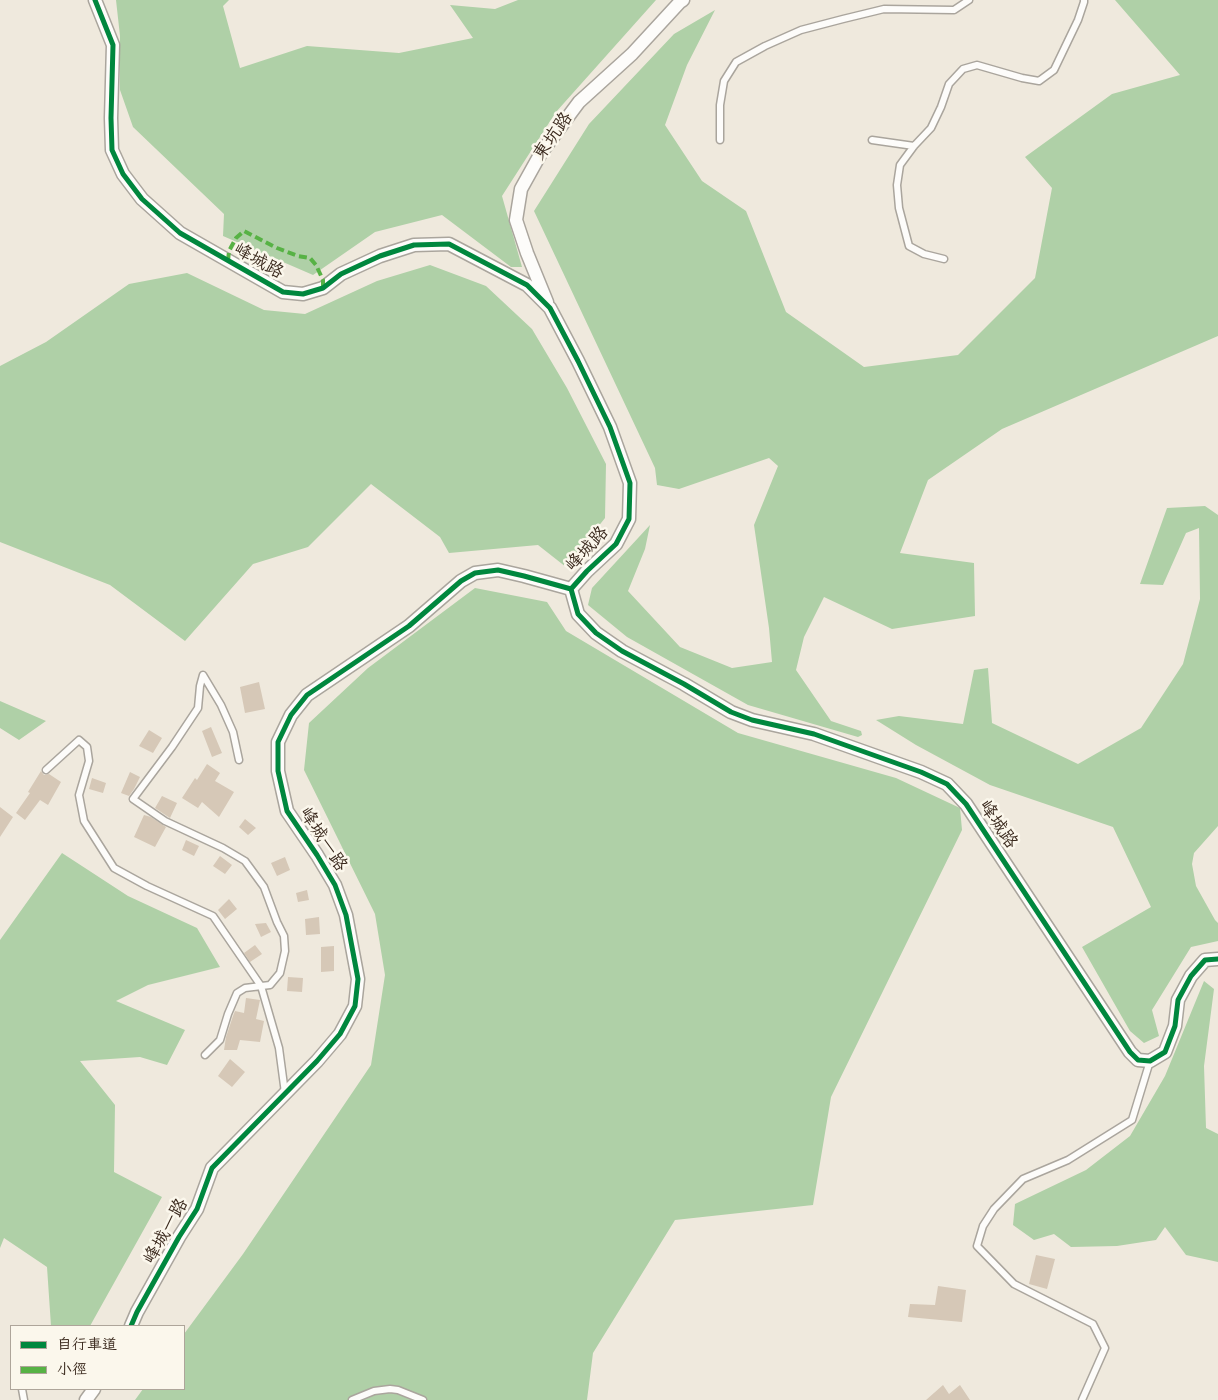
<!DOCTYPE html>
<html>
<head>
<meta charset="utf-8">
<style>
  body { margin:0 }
  #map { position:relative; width:1218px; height:1400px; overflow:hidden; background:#efe9dd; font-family:Mynerve,"LXGW WenKai TC",sans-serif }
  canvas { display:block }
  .legend { position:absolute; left:10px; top:1325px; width:175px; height:65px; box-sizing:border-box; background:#fbf7ec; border:1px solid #aea59a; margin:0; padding:6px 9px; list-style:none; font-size:15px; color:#3b2a1e }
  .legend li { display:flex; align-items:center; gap:10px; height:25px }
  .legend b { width:25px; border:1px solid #aea59a }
</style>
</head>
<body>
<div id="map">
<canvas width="1218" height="1400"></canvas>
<ul class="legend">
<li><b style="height:6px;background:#00873e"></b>自行車道</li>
<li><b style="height:6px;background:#57b245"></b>小徑</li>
</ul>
</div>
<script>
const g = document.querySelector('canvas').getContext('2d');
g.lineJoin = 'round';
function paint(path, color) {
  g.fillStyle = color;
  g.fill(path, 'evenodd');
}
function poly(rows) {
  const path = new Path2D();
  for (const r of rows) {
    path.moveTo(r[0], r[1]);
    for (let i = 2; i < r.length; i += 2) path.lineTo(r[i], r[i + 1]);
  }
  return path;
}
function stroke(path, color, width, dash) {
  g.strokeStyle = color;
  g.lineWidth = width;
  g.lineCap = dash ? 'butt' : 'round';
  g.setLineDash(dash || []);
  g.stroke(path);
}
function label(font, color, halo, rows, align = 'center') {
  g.font = font + ' Mynerve,"LXGW WenKai TC",sans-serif';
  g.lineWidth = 5;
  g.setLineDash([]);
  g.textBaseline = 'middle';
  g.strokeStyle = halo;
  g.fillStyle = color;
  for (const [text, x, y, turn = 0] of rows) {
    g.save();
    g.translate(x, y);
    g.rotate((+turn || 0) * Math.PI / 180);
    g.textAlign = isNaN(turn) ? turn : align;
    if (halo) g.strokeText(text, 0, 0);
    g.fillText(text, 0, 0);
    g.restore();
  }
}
paint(poly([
  [116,0,229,0,223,6,240,68,307,46,399,53,473,38,450,5,495,9,518,0,656,0,556,112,502,196,522,267,511,267,442,215,375,232,313,275,223,236,224,214,133,127,120,90,120,36],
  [1115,0,1218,0,1218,336,1002,429,928,480,900,553,974,563,975,616,892,629,824,597,804,637,796,670,831,721,861,731,862,735,858,737,748,705,627,637,588,605,592,588,650,525,645,549,628,591,680,647,732,668,772,662,769,628,754,525,778,466,769,458,679,489,657,485,655,468,534,211,589,124,674,34,715,10,687,65,665,125,702,181,746,211,786,312,864,367,958,355,1035,278,1052,188,1025,157,1112,94,1180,75],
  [430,265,486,286,532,329,567,388,606,464,605,518,566,567,538,545,449,553,440,537,371,484,308,547,253,564,185,641,110,585,0,542,0,366,46,342,129,284,187,273,264,310,305,314,377,281],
  [1205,506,1218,515,1218,826,1194,853,1192,864,1196,886,1215,920,1218,923,1218,941,1191,947,1152,1010,1159,1036,1144,1043,1130,1031,1082,947,1151,907,1113,827,990,785,916,745,876,720,899,716,963,724,974,670,988,668,992,723,1078,764,1141,728,1183,664,1200,599,1199,528,1186,533,1163,585,1140,584,1167,508],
  [475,588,547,602,566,631,738,733,896,778,960,808,962,830,831,1097,813,1205,675,1220,593,1353,587,1400,135,1400,143,1389,184,1389,184,1334,243,1254,371,1065,385,975,375,914,304,770,309,723,368,668],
  [0,701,46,721,19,740,0,728],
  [62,853,128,896,197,928,220,967,148,985,116,1001,185,1030,167,1065,140,1057,80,1061,115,1105,114,1172,162,1197,90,1326,51,1326,47,1267,4,1238,0,1248,0,940],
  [1204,981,1214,989,1204,1066,1206,1128,1218,1134,1218,1262,1186,1255,1165,1227,1156,1240,1117,1246,1071,1247,1054,1234,1034,1240,1013,1225,1015,1204,1086,1170,1130,1136,1165,1076]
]), '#afd0a7');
paint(poly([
  [259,682,265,709,245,713,240,687],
  [211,727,222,753,212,757,202,731],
  [149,730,162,738,153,753,139,746],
  [207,764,220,773,215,781,234,792,219,817,202,802,198,808,182,798,195,778,197,780],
  [41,771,44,775,49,774,61,782,48,805,40,800,25,820,16,813,30,793,28,792],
  [130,772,140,777,134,789,129,796,121,793],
  [92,778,106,783,103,793,89,789],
  [162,796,177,803,170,818,155,808],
  [0,807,13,817,0,837],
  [144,815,151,817,166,827,155,847,134,837],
  [245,819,256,828,248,835,239,827],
  [186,840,199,846,194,856,182,850],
  [220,856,232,865,225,874,213,866],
  [285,857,290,870,277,876,271,863],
  [307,890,309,900,298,902,296,893],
  [229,899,237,909,225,919,218,910],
  [319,917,320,934,306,935,305,919],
  [266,923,271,932,261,937,255,924],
  [255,945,262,954,250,962,244,953],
  [334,946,334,971,321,972,321,947],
  [288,977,303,978,302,992,287,991],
  [246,998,260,1000,256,1019,264,1021,260,1042,240,1040,237,1050,224,1050,226,1037,233,1016,235,1011,244,1013],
  [230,1059,245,1072,232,1087,218,1076],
  [1036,1255,1055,1259,1047,1289,1029,1284],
  [938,1286,966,1290,962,1322,908,1317,910,1304,935,1305],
  [943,1385,949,1394,960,1385,970,1400,926,1400]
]), '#d6c8b7');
const service = poly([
  [720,140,720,105,724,81,736,62,765,46,801,30,843,19,884,9,954,10,969,0],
  [872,140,914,146],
  [944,259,924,254,909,246,899,208,897,185,900,165,914,146,931,128,941,107,949,84,963,69,977,65,1022,78,1039,81,1054,70,1078,20,1084,2,1084,0],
  [46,770,79,740,87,747,89,761,79,795,84,821,114,868,147,886,213,916,261,986,279,1048,285,1093],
  [205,1055,220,1040,228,1014,237,993,245,988,270,985,280,973,285,951,284,936,277,922,264,887,245,861,223,848,165,821,133,799,172,747,198,708,200,686,203,675,221,705,233,732,239,760],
  [22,1389,24,1400],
  [352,1400,374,1391,390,1389,398,1390,423,1400],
  [1082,1400,1105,1348,1093,1324,1014,1284,977,1246,983,1226,994,1209,1023,1179,1068,1160,1132,1120,1150,1061]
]);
const minor = poly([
  [95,0,113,45,111,118,112,150,123,174,142,199,180,233,283,292,303,294,323,288,341,274,380,256,414,245,449,244,527,285,550,308,578,361,610,427,630,483,629,519,616,544,587,571,571,589,578,614,596,633,622,651,684,684,731,712,752,720,814,734,921,772,947,784,966,804,1130,1052,1138,1060,1150,1061,1165,1052,1175,1026,1178,1000,1191,976,1205,960,1218,959],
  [547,302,527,253,516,220,521,189,541,153,579,102,632,54,680,2,683,0],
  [131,1326,137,1312,179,1237,197,1209,212,1168,317,1061,340,1034,355,1006,358,979,346,915,335,885,317,855,287,811,278,771,278,742,291,715,307,695,409,626,461,581,475,573,498,570,524,576,571,589],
  [86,1400,94,1389]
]);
stroke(service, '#aaa59d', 9);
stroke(minor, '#aaa59d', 15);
stroke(service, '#fdfcfa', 6);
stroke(minor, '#fdfcfa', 12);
stroke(poly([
  [228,261,229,251,236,238,244,231,277,248,298,256,310,258,316,265,323,280,323,288]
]), '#57b245', 4, [8, 4]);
stroke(poly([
  [95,0,113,45,111,118,112,150,123,174,142,199,180,233,283,292,303,294,323,288,341,274,380,256,414,245,449,244,527,285,550,308,578,361,610,427,630,483,629,519,616,544,587,571,571,589,578,614,596,633,622,651,684,684,731,712,752,720,814,734,921,772,947,784,966,804,1130,1052,1138,1060,1150,1061,1165,1052,1175,1026,1178,1000,1191,976,1205,960,1218,959],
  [131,1326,137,1312,179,1237,197,1209,212,1168,317,1061,340,1034,355,1006,358,979,346,915,335,885,317,855,287,811,278,771,278,742,291,715,307,695,409,626,461,581,475,573,498,570,524,576,571,589]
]), '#00873e', 5);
label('18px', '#3b2a1e', '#fbf7ec', [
  ["東坑路",554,137,-55],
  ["峰城路",258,262,29],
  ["峰城路",588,550,-48],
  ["峰城路",997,825,56],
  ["峰城一路",322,840,57],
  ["峰城一路",167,1232,-61]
]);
</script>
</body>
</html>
